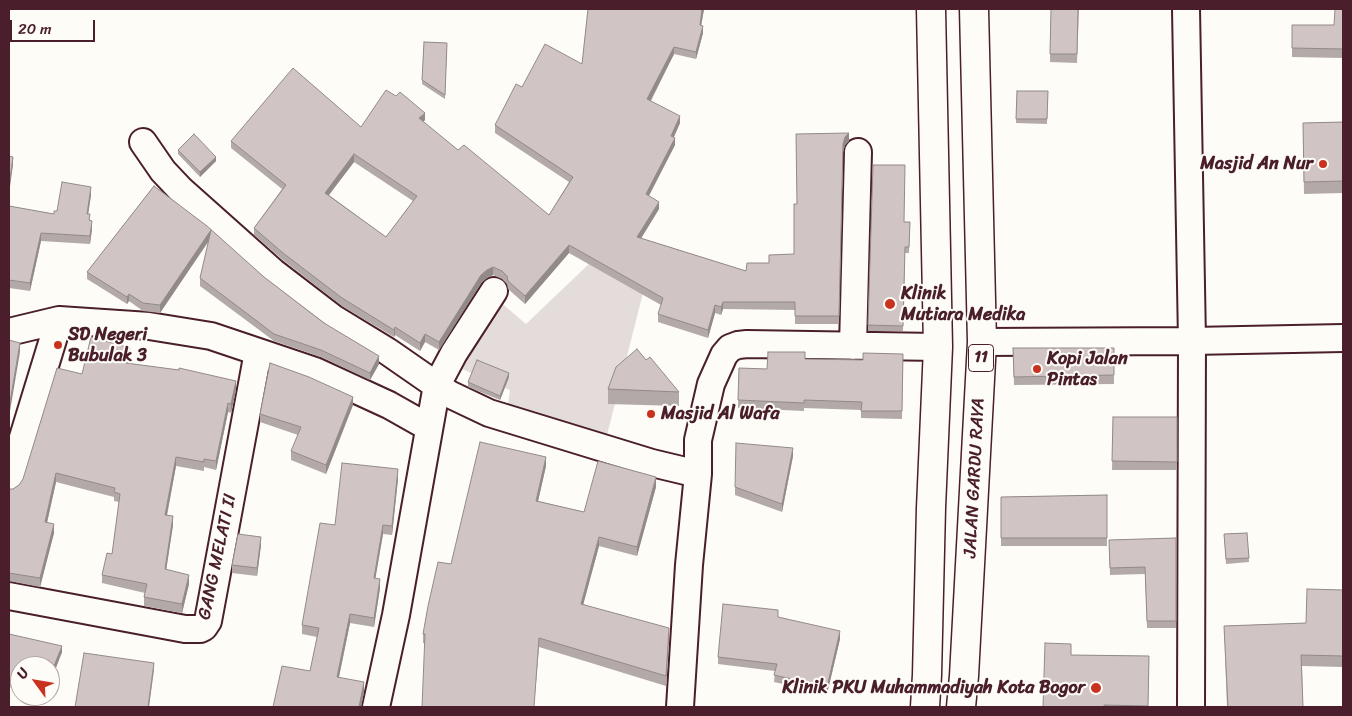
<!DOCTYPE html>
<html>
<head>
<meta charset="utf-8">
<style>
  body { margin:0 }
  #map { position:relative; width:1352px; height:716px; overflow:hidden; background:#fdfcf7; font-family:Sriracha,sans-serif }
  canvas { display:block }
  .frame { position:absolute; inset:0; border:10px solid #4a1f2b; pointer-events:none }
  .north { position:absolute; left:10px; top:656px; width:50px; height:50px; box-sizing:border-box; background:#fdfcf7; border:1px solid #b5a4a5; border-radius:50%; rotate:302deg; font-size:14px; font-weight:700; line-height:20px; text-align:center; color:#4a1f2b }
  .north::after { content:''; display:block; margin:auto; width:18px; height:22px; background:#c8321e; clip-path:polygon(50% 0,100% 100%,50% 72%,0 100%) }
  .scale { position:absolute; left:10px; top:20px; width:85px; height:22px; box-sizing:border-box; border:2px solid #4a1f2b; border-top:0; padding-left:6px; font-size:15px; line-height:18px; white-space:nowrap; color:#4a1f2b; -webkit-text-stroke:4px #fdfcf7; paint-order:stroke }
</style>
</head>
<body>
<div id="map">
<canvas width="1352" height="716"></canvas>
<div class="frame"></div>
<div class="north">U</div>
<div class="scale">20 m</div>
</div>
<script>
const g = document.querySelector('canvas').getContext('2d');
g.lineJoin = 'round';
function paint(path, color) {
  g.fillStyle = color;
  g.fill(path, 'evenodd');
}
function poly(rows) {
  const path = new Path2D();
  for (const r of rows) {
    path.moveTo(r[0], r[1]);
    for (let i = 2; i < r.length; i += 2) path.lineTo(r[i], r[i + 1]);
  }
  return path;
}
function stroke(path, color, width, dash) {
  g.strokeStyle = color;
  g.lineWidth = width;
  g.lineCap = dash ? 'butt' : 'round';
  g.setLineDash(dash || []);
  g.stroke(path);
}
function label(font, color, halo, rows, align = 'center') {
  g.font = font + ' Sriracha,sans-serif';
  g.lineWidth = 4;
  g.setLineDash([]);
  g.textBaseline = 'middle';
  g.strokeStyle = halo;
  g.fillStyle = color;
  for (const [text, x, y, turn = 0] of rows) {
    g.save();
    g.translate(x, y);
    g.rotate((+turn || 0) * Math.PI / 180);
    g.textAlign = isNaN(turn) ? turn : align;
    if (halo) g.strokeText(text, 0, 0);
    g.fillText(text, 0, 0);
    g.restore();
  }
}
paint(poly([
  [592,261,644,289,607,435,507,413,510,390,460,368,499,301,526,324]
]), '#e3dcda');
const minor = poly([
  [1186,9,1192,341,1191,707],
  [143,142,163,171,181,190,273,272,333,318,387,351,449,394,489,413,652,463,698,474],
  [9,332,59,320,149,326,211,336,315,371,389,405,428,427],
  [982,342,1192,341,1343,338],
  [853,346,858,152],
  [9,483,59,320],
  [9,596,185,629,200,629,204,627,208,621,258,352],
  [376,707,396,615,437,385,454,353,494,291],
  [680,707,689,565,698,474,698,440,711,384,724,355,730,348,738,345,747,344,938,347]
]);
const trunk = poly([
  [925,707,927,675,931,508,938,347,931,9],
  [961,707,964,676,982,342,974,9]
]);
stroke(minor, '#4a1f2b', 30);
stroke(trunk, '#4a1f2b', 31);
stroke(minor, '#fdfcf7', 26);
stroke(trunk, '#fdfcf7', 28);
paint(poly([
  [588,9,704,9,701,25,703,33,696,59,674,54,651,101,680,123,674,137,675,145,649,196,659,209,641,238,746,271,794,254,797,204,796,134,849,141,845,145,843,152,839,324,795,324,795,310,723,309,721,315,715,313,708,338,658,322,658,314,661,305,569,253,525,304,508,289,507,284,502,279,493,275,487,278,481,283,439,350,425,342,420,351,395,335,394,337,342,306,283,260,254,235,254,228,282,189,231,148,231,141,425,120,423,122,458,150,549,215,569,182,495,133,495,125,522,87,582,64],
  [354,162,413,201,386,237,329,195],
  [1051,9,1079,9,1077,63,1050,62],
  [1343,9,1343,58,1292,57,1292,25,1334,25],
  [424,42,447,43,445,99,422,84],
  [1017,91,1048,91,1047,124,1016,123],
  [1343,122,1343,193,1304,194,1303,123],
  [178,150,216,161,200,177,178,154],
  [873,165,904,222,910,222,909,253,905,253,903,331,868,331],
  [154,186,264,277,379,364,370,380,321,357,274,341,200,286,200,278,209,241,160,313,143,311,129,301,127,304,87,279,87,272],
  [91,195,88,214,92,229,90,244,41,241,30,291,9,288,9,206,54,214,57,211],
  [1013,348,1114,348,1114,384,1014,385],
  [903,354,902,419,861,418,861,410,804,408,804,411,738,408,739,368,767,369,805,359,863,360],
  [130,357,128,363,236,390,231,413,228,412,216,470,204,467,204,471,176,466,167,516,173,525,166,570,189,584,182,613,144,606,144,597,145,593,102,583,102,575,112,554,119,502,114,501,114,497,56,482,47,523,54,533,40,587,9,581,9,489,13,489,19,485,23,479,82,374],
  [646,360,679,392,679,406,608,404,608,389],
  [509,377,500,400,468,387,468,382],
  [353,405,326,474,291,460,291,451,298,435,260,422,260,414],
  [1113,417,1177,417,1177,470,1112,470],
  [793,456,782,512,735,495,735,487],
  [546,466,538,501,584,512,656,487,637,556,599,546,583,604,669,637,666,686,539,647,423,643,423,634,451,564],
  [398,479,392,535,383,534,375,578,380,588,374,627,350,623,339,677,364,692,361,707,273,707,310,671,317,637,302,634,302,625,335,525],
  [1107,495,1107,546,1001,546,1001,497],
  [1247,533,1249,562,1226,564,1224,534],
  [1176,538,1176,628,1147,628,1145,574,1110,575,1109,540],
  [261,545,257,576,232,573,232,565],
  [1343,590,1343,667,1302,666,1303,707,1227,707,1224,626,1306,623],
  [778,618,840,639,827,694,774,682,775,671,718,664,718,657],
  [9,634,62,652,50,683,50,666,20,666,20,690,9,687],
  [1071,655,1149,656,1148,707,1043,707]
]), '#b3a9a9');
paint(poly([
  [702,9,704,9,700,33,700,25],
  [703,26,703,33,696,59,696,52],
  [674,47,674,54,647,107,647,99],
  [425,113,425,120,419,126,419,118],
  [680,116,680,123,671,143,671,136],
  [849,133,849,141,845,145,843,152,839,324,843,144,845,137],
  [675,138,675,145,646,201,646,194],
  [354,154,354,162,325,200,325,193],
  [13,157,13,165,9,194,9,186],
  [216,157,216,161,200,177,200,172],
  [91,187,91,195,87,222,87,214],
  [659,202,659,209,637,245,637,237],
  [92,221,92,229,90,244,90,236],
  [211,230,211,237,160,313,160,305],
  [41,233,41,241,30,291,30,283],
  [569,245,569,253,525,304,525,296],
  [493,267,493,275,487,278,481,283,439,350,439,342,481,275,487,270],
  [129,294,129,301,127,304,127,297],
  [723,302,723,309,721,315,721,307],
  [715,305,715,313,708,338,708,330],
  [395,327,395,335,394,337,394,330],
  [425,334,425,342,420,351,420,343],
  [20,343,20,352,9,417,9,408],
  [130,348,130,357,126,372,126,363],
  [379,356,379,364,370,380,370,373],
  [509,373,509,377,500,400,500,396],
  [236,381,236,390,231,413,231,404],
  [353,397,353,405,326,474,326,465],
  [228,403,228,412,216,470,216,461],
  [793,448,793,456,782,512,782,504],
  [176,457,176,466,165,524,165,515],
  [546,457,546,466,536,510,536,501],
  [398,469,398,479,392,535,392,526],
  [56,473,56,482,45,531,45,522],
  [656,477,656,487,637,556,637,547],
  [173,516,173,525,165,578,165,569],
  [54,524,54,533,40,587,40,578],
  [383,525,383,534,374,587,374,578],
  [261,537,261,545,257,576,257,568],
  [599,537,599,546,581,613,581,604],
  [189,575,189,584,182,613,182,604],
  [380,579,380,588,374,627,374,618],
  [350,614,350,623,337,686,337,677],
  [669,628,669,637,666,686,666,676],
  [840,631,840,639,827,694,827,687],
  [539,638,539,647,534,707],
  [62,646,62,652,50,683,50,676],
  [154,663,154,670,149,707,148,707],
  [364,682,364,692,361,707,359,707]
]), '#928a89');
const building = poly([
  [588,9,702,9,700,25,703,26,696,52,674,47,647,99,680,116,671,136,675,138,646,194,659,202,637,237,746,271,747,263,769,263,769,255,794,254,794,204,797,204,796,134,849,133,845,137,843,144,839,316,795,316,795,302,723,302,721,307,715,305,708,330,658,314,663,298,569,245,525,296,508,281,507,276,502,271,493,267,487,270,481,275,439,342,425,334,420,343,395,327,394,330,342,298,283,253,254,228,286,185,231,141,293,68,361,127,386,90,396,96,400,92,425,113,419,118,458,150,464,145,549,215,573,177,495,125,516,84,522,87,545,44,582,64,588,9],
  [354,154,417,196,386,237,325,193,354,154],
  [1051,9,1078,9,1077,54,1050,54,1051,9],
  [1335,9,1343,9,1343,49,1292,48,1292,25,1334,25,1335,9],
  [424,42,447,43,445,95,422,80,424,42],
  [1017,91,1048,91,1047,119,1016,119,1017,91],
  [1343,122,1343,181,1304,182,1303,123,1343,122],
  [194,134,216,157,200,172,178,150,194,134],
  [9,156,13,157,9,186,9,156],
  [873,165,905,165,904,222,910,222,909,247,905,247,903,326,868,325,873,165],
  [62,182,91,187,87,214,90,214,89,220,92,221,90,236,41,233,30,283,9,280,9,206,54,214,54,211,57,211,62,182],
  [154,186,207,226,264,277,324,323,379,356,370,373,321,350,274,334,200,278,211,230,160,305,143,303,129,294,127,297,87,272,154,186],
  [91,337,130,348,126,363,179,370,179,368,236,381,231,404,228,403,216,461,204,459,204,462,176,457,165,515,173,516,165,569,189,575,182,604,144,597,147,584,102,575,107,553,112,554,120,494,114,492,115,488,56,473,45,522,54,524,40,578,9,573,9,489,13,489,19,485,23,479,57,368,82,374,91,337],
  [9,340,20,343,9,408,9,340],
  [1013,348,1114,348,1114,375,1014,377,1013,348],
  [637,349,646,360,650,357,679,392,608,389,616,367,637,349],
  [768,352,805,352,805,359,863,360,863,353,903,354,902,411,861,411,862,402,804,400,804,403,738,400,739,368,767,369,768,352],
  [477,360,509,373,500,396,468,382,477,360],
  [270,363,309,377,353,397,326,465,291,451,301,427,260,414,270,363],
  [1113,417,1177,417,1177,462,1112,461,1113,417],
  [480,442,546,457,536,501,584,512,598,461,656,477,637,547,599,537,581,604,669,628,666,676,539,638,534,707,422,707,425,634,423,634,428,606,438,562,451,564,480,442],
  [736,443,793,448,782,504,735,487,736,443],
  [342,463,398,469,392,526,383,525,374,578,380,579,374,618,350,614,337,677,364,682,359,707,273,707,282,666,310,671,319,628,302,625,320,523,335,525,342,463],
  [1107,495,1107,538,1001,538,1001,497,1107,495],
  [1247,533,1249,558,1226,559,1224,534,1247,533],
  [238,534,261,537,257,568,232,565,238,534],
  [1176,538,1176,621,1147,621,1145,567,1110,568,1109,540,1176,538],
  [1307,589,1343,590,1343,656,1301,655,1303,707,1228,707,1224,626,1306,623,1307,589],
  [723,604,778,610,778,617,840,631,827,687,774,675,777,664,718,657,723,604],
  [9,634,62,646,50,676,50,666,20,666,20,683,9,681,9,634],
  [1045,643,1071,644,1071,655,1149,656,1148,706,1104,705,1104,707,1043,707,1045,643],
  [84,653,154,663,148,707,75,707,84,653]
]);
paint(building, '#d0c5c4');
stroke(building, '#928a89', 1);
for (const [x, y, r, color] of [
  [1323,164,5,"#c8321e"],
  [890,304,6,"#c8321e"],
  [58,345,5,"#c8321e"],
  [1037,369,5,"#c8321e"],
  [651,414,5,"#c8321e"],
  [1096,688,6,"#c8321e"]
]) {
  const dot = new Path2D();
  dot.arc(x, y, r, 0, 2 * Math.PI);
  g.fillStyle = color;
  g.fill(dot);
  stroke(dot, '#fdfcf7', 2);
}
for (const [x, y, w] of [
  [981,358,25]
]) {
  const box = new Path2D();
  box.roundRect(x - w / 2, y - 13.5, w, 27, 4);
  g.fillStyle = '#fdfcf7';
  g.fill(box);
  stroke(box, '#4a1f2b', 1);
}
label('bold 16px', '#4a1f2b', null, [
  ["11",981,358]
]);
label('bold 18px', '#4a1f2b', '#fdfcf7', [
  ["Masjid An Nur",1313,164,"right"],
  ["Klinik",901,294],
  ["Mutiara Medika",901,315],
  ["SD Negeri",68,335],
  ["Bubulak 3",68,356],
  ["Kopi Jalan",1047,359],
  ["Pintas",1047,380],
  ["Masjid Al Wafa",661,414],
  ["Klinik PKU Muhammadiyah Kota Bogor",1085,688,"right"]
], 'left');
label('18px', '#4a1f2b', '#fdfcf7', [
  ["JALAN GARDU RAYA",975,478,-87],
  ["GANG MELATI II",218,557,-78]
]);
</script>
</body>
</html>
